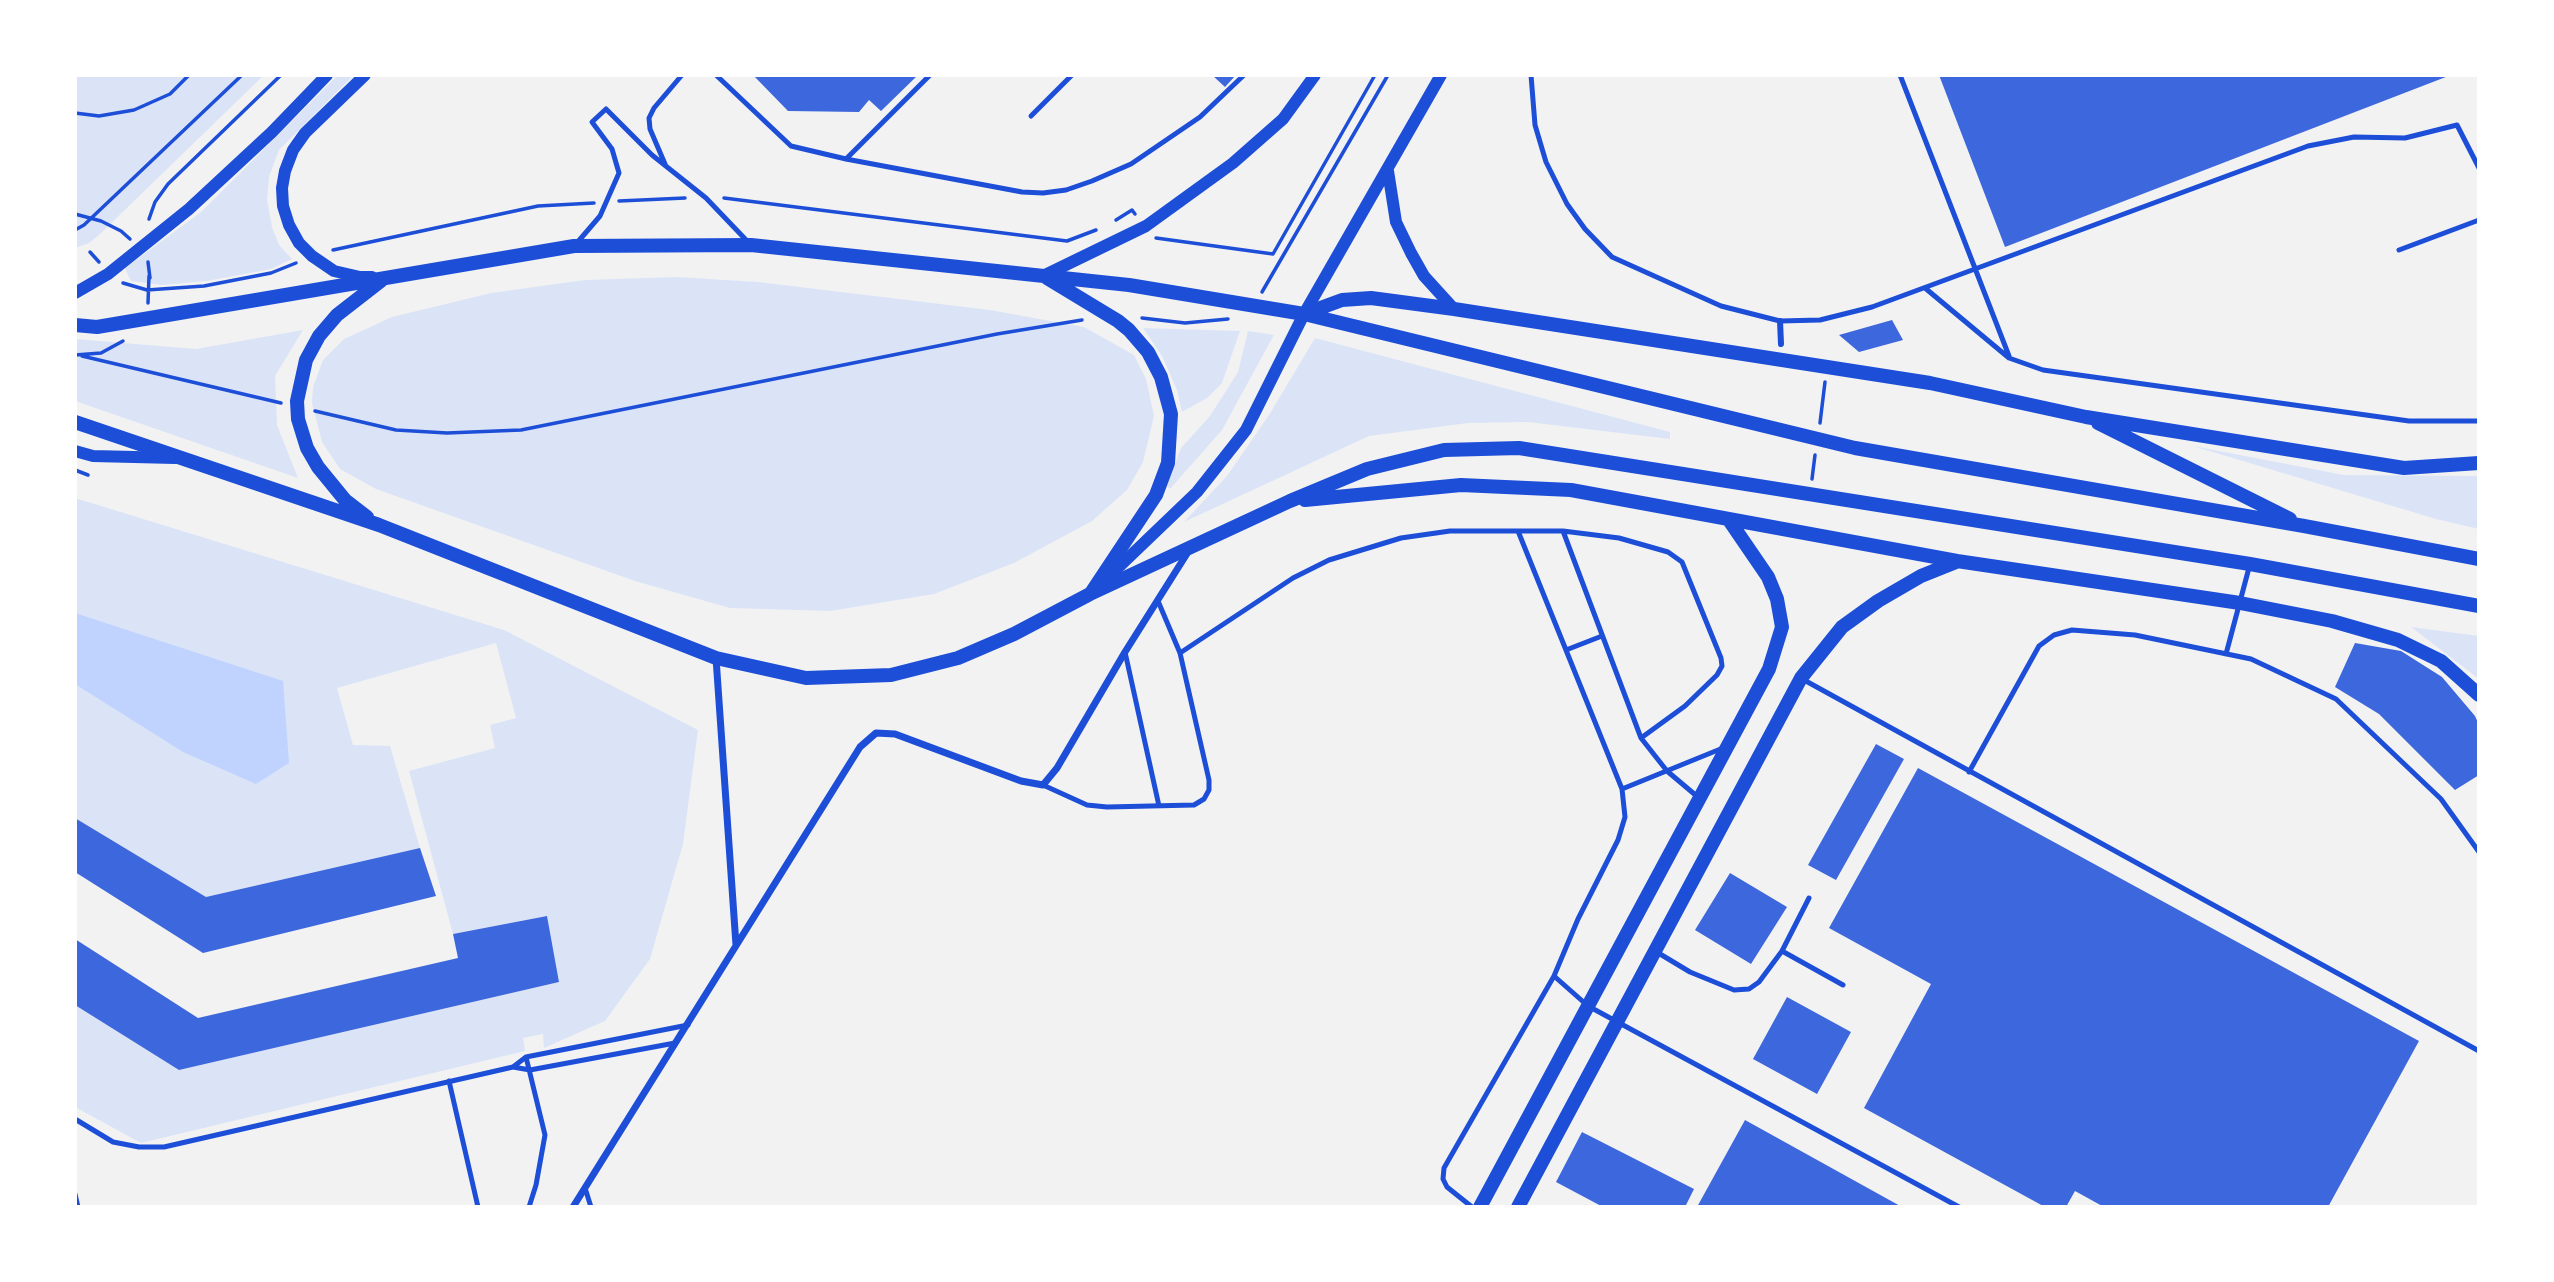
<!DOCTYPE html>
<html>
<head>
<meta charset="utf-8">
<style>
  body { margin:0 }
  #map { position:relative; width:2554px; height:1282px; overflow:hidden; background:#f2f2f2; font-family:Helvetica,sans-serif }
  canvas { display:block }
  .frame { position:absolute; inset:0; border:77px solid #fff; pointer-events:none }
</style>
</head>
<body>
<div id="map">
<canvas width="2554" height="1282"></canvas>
<div class="frame"></div>
</div>
<script>
const g = document.querySelector('canvas').getContext('2d');
g.lineJoin = 'round';
function paint(path, color) {
  g.fillStyle = color;
  g.fill(path, 'evenodd');
}
function poly(rows) {
  const path = new Path2D();
  for (const r of rows) {
    path.moveTo(r[0], r[1]);
    for (let i = 2; i < r.length; i += 2) path.lineTo(r[i], r[i + 1]);
  }
  return path;
}
function stroke(path, color, width, dash) {
  g.strokeStyle = color;
  g.lineWidth = width;
  g.lineCap = dash ? 'butt' : 'round';
  g.setLineDash(dash || []);
  g.stroke(path);
}
paint(poly([
  [75,75,264,75,99,235,89,243,75,248],
  [338,75,354,75,279,150,269,177,267,200,272,227,279,245,292,259,271,269,207,281,161,285,131,281,125,268,201,212],
  [677,277,758,282,990,310,1084,327,1134,355,1146,379,1154,416,1143,462,1127,490,1092,521,1014,563,934,594,830,611,730,608,635,581,376,489,340,469,322,442,312,403,313,387,323,360,344,339,392,317,491,293,585,280],
  [1143,328,1240,331,1222,383,1207,398,1182,412,1177,390,1162,356],
  [303,330,275,376,277,425,298,478,75,401,75,339,196,349],
  [1248,331,1274,335,1222,430,1170,489,1167,486,1181,448,1210,416,1238,372],
  [1315,338,1670,432,1670,439,1528,422,1468,423,1369,436,1184,522,1227,476,1269,415],
  [2193,446,2344,475,2479,476,2479,529,2436,519],
  [75,498,504,630,698,730,683,844,650,959,605,1021,544,1048,543,1034,523,1038,525,1051,141,1143,75,1107,75,1005,179,1070,559,982,547,916,453,934,409,771,495,748,490,725,516,718,496,643,337,688,353,745,390,746,420,848,206,897,75,818],
  [2411,627,2479,636,2479,679]
]), '#dbe4f7');
paint(poly([
  [75,613,283,681,289,763,256,784,183,752,75,684]
]), '#bfd3fe');
paint(poly([
  [753,75,918,75,881,111,869,100,859,112,788,111],
  [1212,75,1236,75,1225,87],
  [1939,75,2451,75,2005,247],
  [1892,320,1903,340,1859,352,1839,335],
  [2355,643,2401,651,2442,677,2475,716,2479,725,2479,775,2455,790,2379,714,2335,687],
  [1876,744,1904,759,1836,880,1808,865],
  [1918,768,2419,1041,2328,1207,2104,1207,2075,1191,2066,1207,2045,1207,1864,1108,1931,984,1829,928],
  [75,818,206,897,420,848,436,896,203,953,75,872],
  [1730,873,1787,907,1751,964,1695,930],
  [547,916,559,982,179,1070,75,1005,75,939,198,1018,458,958,453,934],
  [1787,997,1851,1032,1817,1094,1753,1059],
  [1745,1120,1902,1207,1697,1207],
  [1582,1132,1694,1189,1685,1207,1603,1207,1556,1182]
]), '#3d67dc');
stroke(poly([
  [75,113,99,116,134,110,170,94,189,75],
  [724,198,1067,241,1096,230],
  [619,201,685,198],
  [75,214,101,221,121,231,130,239],
  [149,219,155,202,168,184,281,75],
  [1116,220,1132,210,1135,214],
  [75,230,84,225,242,75],
  [1156,238,1273,254,1375,75],
  [333,250,538,206,594,203],
  [90,252,99,262],
  [148,262,150,278],
  [123,283,147,290,204,286,271,273,296,263],
  [1262,292,1388,75],
  [148,303,149,276],
  [1142,318,1185,323,1228,319],
  [75,355,101,353,123,341],
  [82,356,281,403],
  [315,411,396,430,447,433,521,430,997,334,1082,320],
  [1820,423,1825,382],
  [75,470,88,475],
  [1812,479,1815,455]
]), '#1d4ed8', 3.5);
stroke(poly([
  [716,75,791,146,846,159,1022,192,1043,193,1066,190,1092,181,1131,164,1200,117,1244,75],
  [1531,75,1535,125,1546,162,1567,204,1585,229,1612,257,1721,306,1780,321,1820,320,1872,307,2308,146,2354,137,2405,138,2457,125,2479,168],
  [1900,75,2009,356],
  [1031,116,1072,75],
  [846,159,930,75],
  [665,164,650,129,649,118,654,108,682,75],
  [576,244,600,216,619,173,612,149,592,122,606,109,652,155,706,198,749,243],
  [2399,250,2479,220],
  [1925,288,2009,358,2043,370,2409,421,2479,421],
  [1563,531,1641,738,1667,771,1699,798],
  [1566,650,1602,636],
  [1125,652,1159,806],
  [1180,653,1293,578,1329,560,1401,538,1450,531,1563,531,1619,538,1668,552,1682,562,1721,658,1722,666,1717,675,1685,706,1641,738],
  [2226,654,2250,564],
  [1804,680,2479,1051],
  [1969,772,2039,646,2054,635,2072,630,2135,635,2251,659,2336,699,2441,799,2479,852],
  [1043,785,1087,805,1107,807,1194,805,1204,799,1209,790,1209,780,1180,653,1158,601],
  [1622,789,1723,748],
  [1655,951,1690,972,1734,990,1749,989,1759,982,1782,951,1843,985],
  [1782,951,1809,898],
  [1554,976,1588,1006,1959,1207],
  [526,1057,545,1135,536,1185,529,1207],
  [513,1067,530,1070,675,1043],
  [449,1081,478,1207],
  [75,1119,113,1142,139,1147,164,1147,513,1067,526,1057,688,1025],
  [585,1188,591,1207],
  [75,1194,78,1207],
  [1472,1207,1447,1187,1443,1179,1444,1168,1554,976,1578,919,1618,840,1625,817,1622,789,1518,531]
]), '#1d4ed8', 5);
stroke(poly([
  [1780,321,1781,344]
]), '#1d4ed8', 6);
stroke(poly([
  [716,658,736,945],
  [573,1207,860,747,876,733,895,734,1021,781,1043,785,1057,768,1125,652,1188,552]
]), '#1d4ed8', 7);
stroke(poly([
  [365,75,305,133,293,150,285,171,282,188,283,206,289,225,299,243,312,256,334,271,360,277,372,277],
  [1388,171,1396,222,1411,253,1424,276,1454,309],
  [1043,276,1146,226,1233,163,1283,119,1315,75],
  [75,293,108,274,189,209,272,132,327,75],
  [75,451,93,456,175,458],
  [1102,583,1197,492,1246,430,1304,314,1441,75]
]), '#1d4ed8', 12);
stroke(poly([
  [1047,278,1118,321,1129,330,1148,352,1161,377,1171,414,1168,463,1156,495,1091,593],
  [1304,314,1342,300,1371,298,1454,309,1930,383,2086,417,2404,468,2479,463],
  [75,325,97,327,574,246,751,245,1129,285,1304,314,1855,448,2304,526,2479,559],
  [75,422,379,525,716,658,806,678,891,675,958,658,1014,634,1090,594,1290,501,1367,469,1444,450,1519,448,2250,564,2479,606],
  [2098,423,2290,519],
  [1305,500,1461,485,1571,490,1957,561,2240,603,2332,621,2398,640,2441,661,2479,695],
  [367,517,345,500,318,467,307,448,298,419,297,401,306,360,319,336,337,315,382,280],
  [1480,1207,1769,669,1782,627,1777,599,1768,577,1729,520],
  [1518,1207,1801,678,1842,627,1878,601,1921,576,1956,562]
]), '#1d4ed8', 14);
</script>
</body>
</html>
